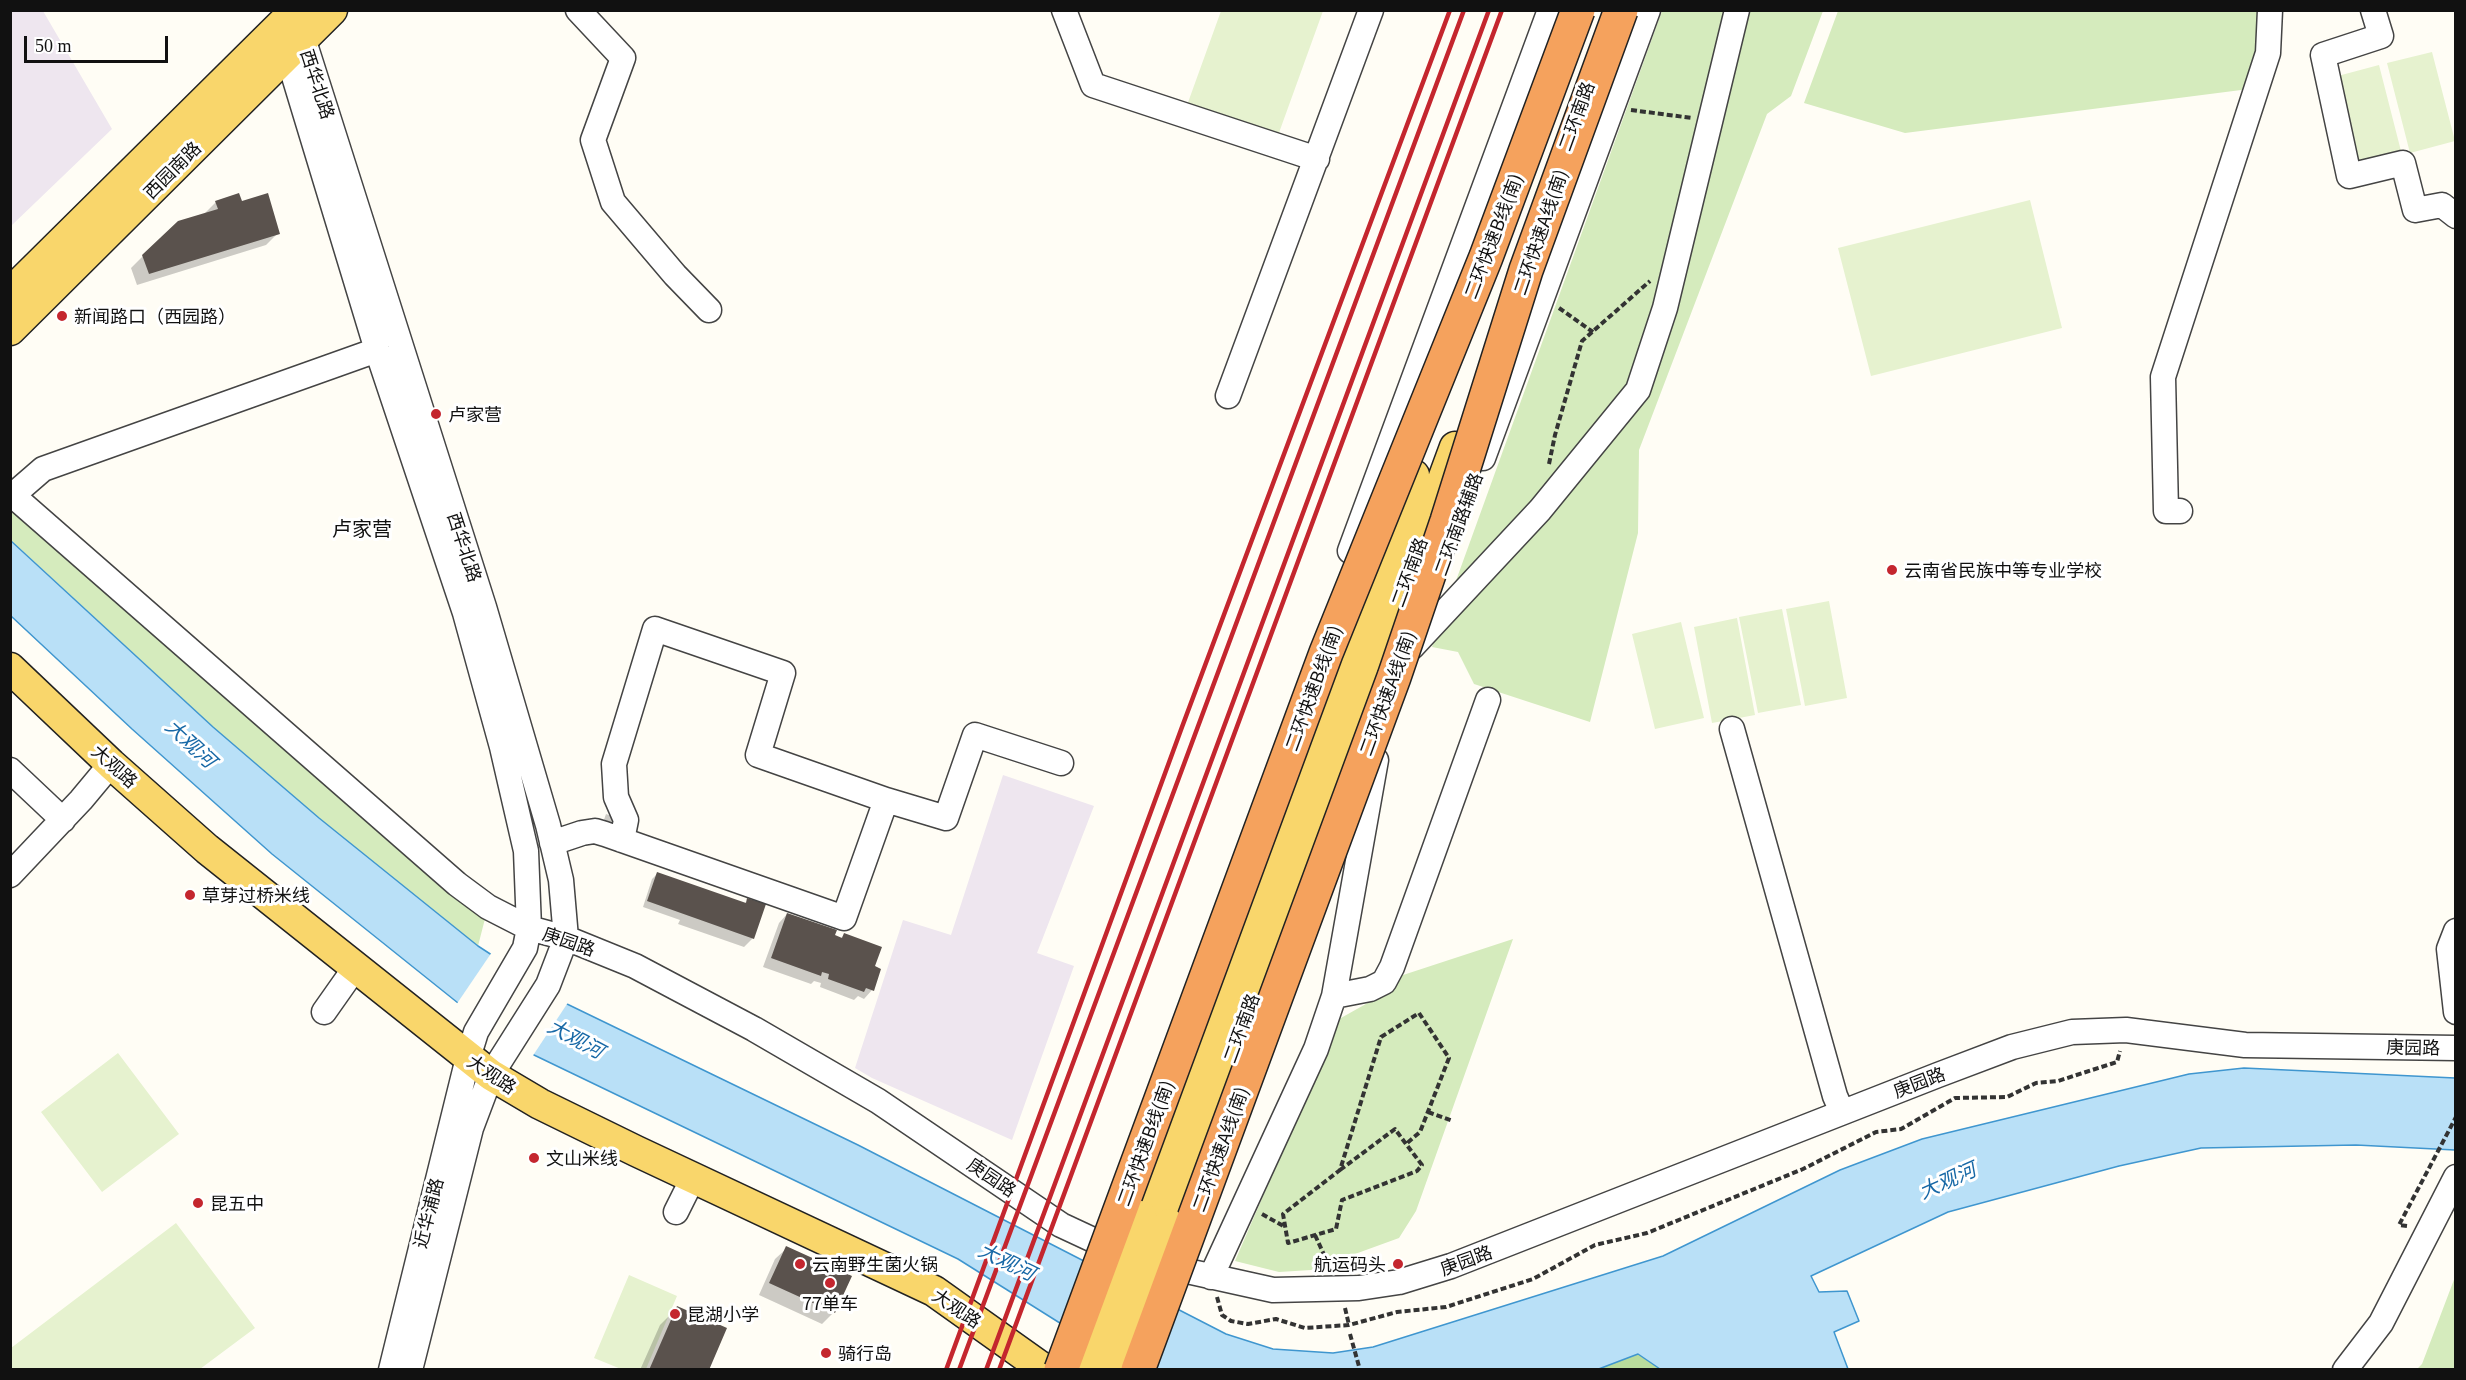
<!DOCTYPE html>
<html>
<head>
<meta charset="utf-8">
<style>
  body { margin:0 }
  #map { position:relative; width:2466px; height:1380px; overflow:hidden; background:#fffdf5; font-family:Georgia,serif }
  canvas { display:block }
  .frame { position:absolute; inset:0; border:12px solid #111; pointer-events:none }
  .scale { position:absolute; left:24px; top:36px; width:144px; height:27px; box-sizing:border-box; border:3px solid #111; border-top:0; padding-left:8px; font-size:18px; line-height:21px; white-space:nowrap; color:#111; -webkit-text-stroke:4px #fff; paint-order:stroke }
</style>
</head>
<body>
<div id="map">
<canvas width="2466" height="1380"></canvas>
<div class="frame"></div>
<div class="scale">50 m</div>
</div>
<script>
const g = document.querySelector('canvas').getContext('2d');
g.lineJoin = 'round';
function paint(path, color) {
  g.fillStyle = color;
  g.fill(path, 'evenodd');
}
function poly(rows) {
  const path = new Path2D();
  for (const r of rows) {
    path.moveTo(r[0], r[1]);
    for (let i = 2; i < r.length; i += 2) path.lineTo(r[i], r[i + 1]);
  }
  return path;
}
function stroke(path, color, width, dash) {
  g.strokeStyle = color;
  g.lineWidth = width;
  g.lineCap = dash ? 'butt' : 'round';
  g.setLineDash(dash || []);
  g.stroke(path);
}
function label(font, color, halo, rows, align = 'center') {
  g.font = font + ' Georgia,"Noto Sans SC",serif';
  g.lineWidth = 6;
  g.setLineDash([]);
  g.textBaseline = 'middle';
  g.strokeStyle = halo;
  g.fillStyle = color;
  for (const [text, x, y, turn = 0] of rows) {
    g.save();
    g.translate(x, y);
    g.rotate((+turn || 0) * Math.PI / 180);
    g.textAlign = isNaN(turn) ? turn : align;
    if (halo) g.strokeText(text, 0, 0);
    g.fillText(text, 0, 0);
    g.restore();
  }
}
paint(poly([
  [11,10,43,11,112,129,11,226],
  [1003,775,1094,806,1037,953,1074,966,1012,1140,872,1078,855,1068,903,920,951,935]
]), '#eee6ef');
paint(poly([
  [1662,11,1823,11,1791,96,1767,114,1639,450,1638,533,1590,722,1474,684,1458,652,1432,647],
  [1838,11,2261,11,2258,55,2249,89,1905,133,1804,103],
  [10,482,488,907,478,946,319,818,213,727,11,540],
  [1513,939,1416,1211,1399,1238,1311,1270,1279,1272,1235,1261,1314,1078,1332,1023,1373,1000,1397,977],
  [2455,1277,2455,1369,2417,1369,2422,1364]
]), '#d5ebbd');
paint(poly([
  [1638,1354,1660,1369,1596,1370]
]), '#b9dc9c');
paint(poly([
  [1221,11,1323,11,1276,141,1186,108],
  [2432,52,2455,141,2410,153,2387,63],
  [2379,65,2402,155,2358,166,2334,77],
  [2030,200,2062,328,1871,376,1838,248],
  [1829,601,1847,698,1805,706,1786,609],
  [1782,609,1801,705,1758,713,1739,617],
  [1737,618,1755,715,1712,723,1694,627],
  [1681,622,1704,718,1655,729,1632,634],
  [118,1053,179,1134,102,1192,41,1112],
  [176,1223,255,1328,200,1369,11,1369,11,1348],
  [629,1275,677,1296,646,1369,621,1369,594,1358]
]), '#e6f2cf');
const water = poly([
  [10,540,213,727,319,818,478,946,567,1004,858,1145,1226,1334,1273,1349,1333,1353,1373,1347,1663,1256,1840,1170,1922,1139,2189,1074,2244,1068,2455,1078,2455,1150,2356,1145,2201,1148,2119,1166,1948,1212,1811,1276,1819,1292,1847,1291,1859,1321,1834,1332,1848,1369,1660,1369,1638,1354,1596,1370,1133,1369,958,1259,534,1055,458,1003,272,854,132,729,11,616,10,540]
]);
paint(water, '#b9e0f7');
stroke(water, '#3f96cf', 1.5);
paint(poly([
  [492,952,569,1001,532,1057,456,1005]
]), '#fffdf5');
paint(poly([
  [216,202,241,203,278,233,266,245,137,285,131,268,143,256,204,214],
  [606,814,617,818,609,844,596,843],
  [658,873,744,904,748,900,753,938,744,947,678,924,680,920,643,907,652,879],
  [787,914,840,939,844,935,873,967,872,990,864,999,858,996,854,1000,820,987,821,983,814,981,811,984,763,967,779,923],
  [787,1248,834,1312,822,1324,759,1295,775,1259],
  [677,1308,707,1370,640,1370,660,1325]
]), '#0003');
paint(poly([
  [239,193,242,201,268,193,280,234,149,274,142,255,178,221,218,209,215,201],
  [657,872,746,903,747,898,766,904,754,939,647,901],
  [787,913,837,930,835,935,842,938,844,933,882,947,875,966,881,969,874,991,866,988,864,992,828,979,829,974,822,972,821,976,771,958],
  [786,1246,852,1276,835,1313,769,1283],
  [677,1306,727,1328,709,1370,649,1370]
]), '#5a524d');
const minor = poly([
  [578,10,623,58,593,140,613,202,675,275,709,310],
  [1064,10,1093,85,1317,159],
  [2373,10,2381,36,2323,55,2349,176,2403,163,2415,210,2442,205,2456,216],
  [301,22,303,38,484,607,548,825,561,880,566,938,548,985,491,1075,471,1128,410,1370],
  [283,40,377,350,465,613,502,747,526,851,529,928,525,948,476,1032,468,1058,391,1370],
  [1228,396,1371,10],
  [1483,458,1648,10],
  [10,493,457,884,488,907,529,928,566,938,635,966,754,1029,878,1101,1061,1225,1121,1253],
  [13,495,43,469,377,350],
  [2180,511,2166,511,2163,377,2268,53,2270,10],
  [1350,551,1550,10],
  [1412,647,1540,510,1638,390,1665,308,1737,10],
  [1732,729,1835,1096,1842,1112],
  [10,770,63,820],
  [622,840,626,820,616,797,614,764,655,629,783,673,758,755,886,800],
  [552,843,582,833,595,831,605,834,844,918,886,800,946,818,975,735,1061,763],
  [10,875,81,800,111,764],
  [2456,931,2449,949,2456,1012],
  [1334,996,1370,989,1384,982,1392,967,1488,700],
  [324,1012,355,968],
  [676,1212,693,1178],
  [1160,1265,1273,1290,1359,1288,1399,1282,1451,1266,1938,1075,2012,1047,2072,1032,2126,1030,2245,1045,2456,1048],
  [1211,1277,1316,1049,1334,996,1376,760],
  [2345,1370,2381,1323,2456,1177]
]);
const major = poly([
  [10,293,296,10],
  [10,330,332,10],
  [10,668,111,764,207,849,491,1075,540,1104,636,1151,934,1291,1045,1370],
  [1141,1216,1414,475],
  [1169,1224,1455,447]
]);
stroke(minor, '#444', 27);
stroke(major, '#222', 33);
stroke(poly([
  [1631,110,1692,118],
  [1559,308,1593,332],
  [1549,464,1555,435,1582,341,1650,281],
  [1428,1112,1453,1121],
  [1340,1170,1395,1129,1406,1144,1422,1165,1417,1171,1342,1200,1336,1229,1288,1243,1283,1214,1340,1170,1381,1037,1419,1013,1449,1058,1420,1132,1406,1144],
  [1262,1214,1285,1227],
  [2407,1226,2399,1225,2456,1117],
  [1315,1235,1331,1270],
  [1217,1297,1222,1315,1231,1321,1248,1324,1276,1319,1305,1328,1349,1325,1397,1312,1446,1307,1533,1279,1595,1245,1647,1233,1803,1169,1876,1132,1901,1129,1955,1098,2007,1097,2036,1083,2058,1081,2117,1062,2120,1051],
  [1345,1308,1349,1325],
  [1350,1334,1360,1370]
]), '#333', 4, [6, 3]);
stroke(minor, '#fff', 24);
stroke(major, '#f9d66b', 30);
stroke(poly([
  [946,1370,1182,727,1450,10],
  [959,1370,1464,10],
  [986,1370,1489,10],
  [999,1370,1502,10]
]), '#c4262e', 4.5);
const majorBridge = poly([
  [1084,1370,1141,1216],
  [1115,1370,1169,1224]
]);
const highwayBridge = poly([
  [1061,1370,1326,653,1486,257,1578,10],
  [1138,1370,1394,677,1447,521,1526,270,1621,10]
]);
stroke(majorBridge, '#222', 33, []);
stroke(highwayBridge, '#222', 36, []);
stroke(majorBridge, '#f9d66b', 30);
stroke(highwayBridge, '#f5a25d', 33);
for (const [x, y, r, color] of [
  [62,316,6,"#c4262e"],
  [436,414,6,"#c4262e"],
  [1892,570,6,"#c4262e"],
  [190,895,6,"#c4262e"],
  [534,1158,6,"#c4262e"],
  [198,1203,6,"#c4262e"],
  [800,1264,6,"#c4262e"],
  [1398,1264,6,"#c4262e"],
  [830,1283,6,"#c4262e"],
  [675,1314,6,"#c4262e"],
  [826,1353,6,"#c4262e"]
]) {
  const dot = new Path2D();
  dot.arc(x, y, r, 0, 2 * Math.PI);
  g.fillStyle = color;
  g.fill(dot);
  stroke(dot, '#fff', 2);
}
label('18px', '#111', '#fff', [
  ["西华北路",318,84,72],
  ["二环南路",1576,116,-70],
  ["西园南路",172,170,-45],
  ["二环快速A线(南)",1540,232,-71],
  ["二环快速B线(南)",1493,236,-69],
  ["二环南路辅路",1458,524,-70],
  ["西华北路",465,547,72],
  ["二环南路",1409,572,-70],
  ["二环快速B线(南)",1313,688,-70],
  ["二环快速A线(南)",1387,693,-70],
  ["大观路",115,766,42],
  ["庚园路",569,941,19],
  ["二环南路",1241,1028,-70],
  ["庚园路",2413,1047,1],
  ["大观路",492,1074,34],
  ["庚园路",1919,1082,-21],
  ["二环快速B线(南)",1145,1143,-70],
  ["二环快速A线(南)",1220,1149,-70],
  ["庚园路",992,1177,34],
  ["近华浦路",428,1213,-76],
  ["庚园路",1466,1260,-20],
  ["大观路",957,1308,34]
]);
label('18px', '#111', '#fff', [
  ["新闻路口（西园路）",74,316],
  ["卢家营",448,414],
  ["云南省民族中等专业学校",1904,570],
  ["草芽过桥米线",202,895],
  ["文山米线",546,1158],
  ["昆五中",210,1203],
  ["云南野生菌火锅",812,1264],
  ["航运码头",1386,1264,"right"],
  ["77单车",830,1303,"center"],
  ["昆湖小学",687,1314],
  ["骑行岛",838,1353]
], 'left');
label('20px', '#111', '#fff', [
  ["卢家营",362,528]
]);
label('italic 20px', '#1768a6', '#fff', [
  ["大观河",191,743,43],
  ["大观河",576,1038,28],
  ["大观河",1947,1180,-24],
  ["大观河",1007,1261,26]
]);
</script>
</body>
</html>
